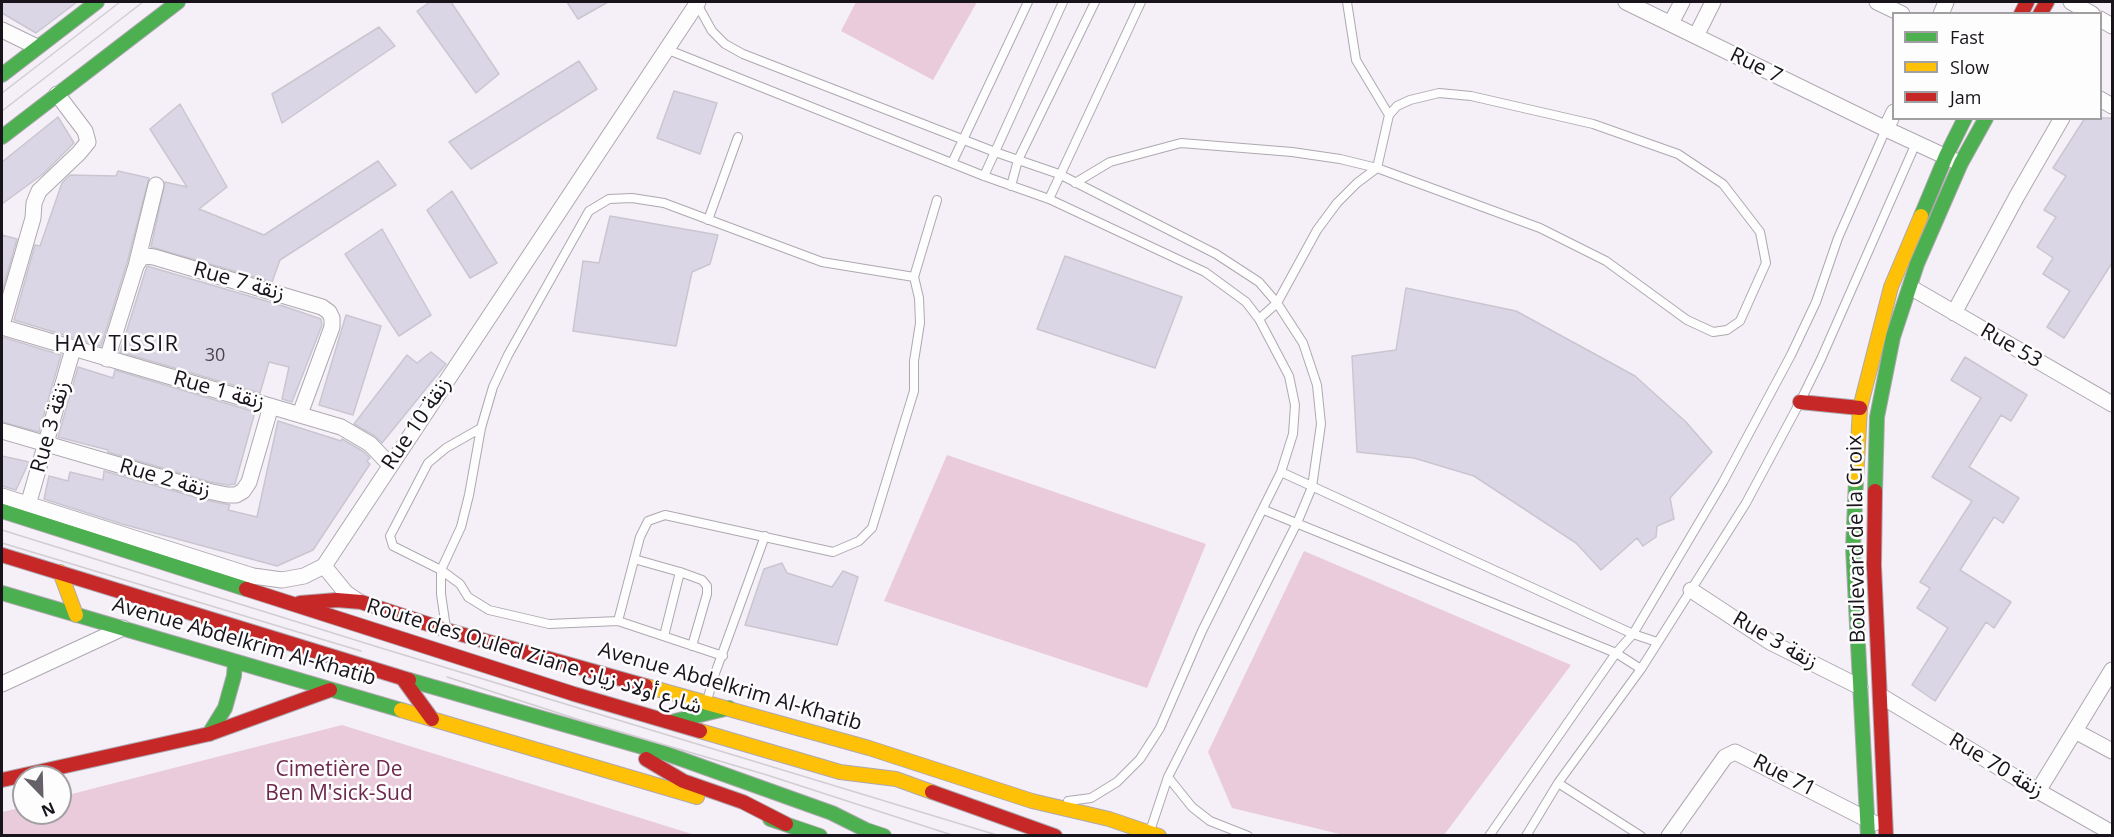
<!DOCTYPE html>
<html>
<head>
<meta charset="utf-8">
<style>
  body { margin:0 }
  #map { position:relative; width:2114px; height:837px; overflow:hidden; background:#f5eff8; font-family:"Open Sans",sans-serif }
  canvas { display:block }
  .frame { position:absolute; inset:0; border:3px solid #19131c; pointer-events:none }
  .legend { position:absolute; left:1892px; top:12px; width:210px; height:108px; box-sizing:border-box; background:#fdfdfd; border:2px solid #a29fa3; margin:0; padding:8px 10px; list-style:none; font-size:18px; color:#19131c }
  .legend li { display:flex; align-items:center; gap:12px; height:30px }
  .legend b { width:30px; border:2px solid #a29fa3 }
  .north { position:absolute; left:12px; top:765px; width:60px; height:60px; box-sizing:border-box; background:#fdfdfd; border:2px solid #a29fa3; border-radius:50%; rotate:157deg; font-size:16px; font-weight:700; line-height:24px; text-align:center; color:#19131c }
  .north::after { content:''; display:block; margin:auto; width:21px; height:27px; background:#666069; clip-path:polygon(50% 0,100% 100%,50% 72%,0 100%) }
</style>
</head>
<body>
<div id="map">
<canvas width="2114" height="837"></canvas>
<div class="frame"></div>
<ul class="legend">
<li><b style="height:8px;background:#4caf50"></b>Fast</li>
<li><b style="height:8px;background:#ffc107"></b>Slow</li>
<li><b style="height:8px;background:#c62828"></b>Jam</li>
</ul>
<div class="north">N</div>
</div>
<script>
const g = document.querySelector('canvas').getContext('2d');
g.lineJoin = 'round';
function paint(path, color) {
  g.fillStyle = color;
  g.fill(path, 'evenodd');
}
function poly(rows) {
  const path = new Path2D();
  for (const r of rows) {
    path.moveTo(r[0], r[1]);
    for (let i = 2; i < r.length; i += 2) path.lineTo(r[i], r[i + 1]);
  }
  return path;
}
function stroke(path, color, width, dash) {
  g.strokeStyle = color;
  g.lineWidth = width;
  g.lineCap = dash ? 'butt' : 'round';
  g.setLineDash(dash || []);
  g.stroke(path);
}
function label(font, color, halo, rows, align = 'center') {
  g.font = font + ' "Open Sans","Noto Sans Arabic",sans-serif';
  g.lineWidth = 5;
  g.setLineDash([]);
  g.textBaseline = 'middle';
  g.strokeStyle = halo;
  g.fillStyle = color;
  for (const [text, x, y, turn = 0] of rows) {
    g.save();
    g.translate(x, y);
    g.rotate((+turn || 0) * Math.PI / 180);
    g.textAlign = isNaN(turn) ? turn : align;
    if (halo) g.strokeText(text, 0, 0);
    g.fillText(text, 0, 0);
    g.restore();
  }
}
paint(poly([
  [856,2,977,2,933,80,841,31],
  [947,455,1206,544,1147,688,884,601],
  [1304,551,1571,665,1444,835,1344,835,1232,808,1208,752],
  [342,725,695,835,2,835,2,812,24,807,24,813,60,813,60,797]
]), '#e9cbdb');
const building = poly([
  [2,2,77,2,36,33,2,13,2,2],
  [430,2,451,2,499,74,476,93,417,11,430,2],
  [567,2,608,2,578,19,567,2],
  [379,27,395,46,282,123,272,94,379,27],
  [579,61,597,89,471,169,449,142,579,61],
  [674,91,717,103,700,154,657,138,674,91],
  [180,104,227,187,199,209,264,235,378,161,396,185,280,260,272,282,151,247,165,182,187,187,150,129,180,104],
  [58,117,74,143,43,174,2,204,2,162,58,117],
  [2085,118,2112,118,2112,263,2064,338,2047,327,2070,291,2043,274,2053,258,2037,247,2056,217,2044,210,2066,176,2053,168,2085,118],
  [118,171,149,178,127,263,101,346,14,320,35,245,40,246,62,183,70,175,116,176,118,171],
  [452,191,497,263,470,278,427,210,452,191],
  [610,216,718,235,710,264,692,272,676,346,573,331,583,261,599,263,610,216],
  [382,229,431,315,399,336,345,254,382,229],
  [2,235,17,239,2,292,2,235],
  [1065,256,1182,297,1155,368,1037,329,1065,256],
  [147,266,283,306,321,319,322,325,292,402,282,399,289,367,269,362,260,393,120,352,147,266],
  [1406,288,1516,311,1635,376,1686,422,1712,452,1670,498,1674,519,1657,526,1656,537,1643,546,1637,538,1601,570,1576,543,1474,476,1414,458,1357,452,1352,356,1396,350,1406,288],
  [346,315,381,326,353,415,319,405,346,315],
  [2,337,61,355,39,432,2,422,2,337],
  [431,352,446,364,382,443,375,436,354,424,407,355,417,363,431,352],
  [1965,357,2027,395,2011,421,2001,415,1969,467,2019,498,2003,523,1994,517,1960,570,2011,602,1994,628,1986,622,1935,701,1912,685,1948,628,1917,608,1930,588,1920,582,1972,501,1932,477,1981,398,1951,380,1965,357],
  [78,367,113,378,115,370,255,412,235,484,228,485,210,482,108,452,108,450,58,437,78,367],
  [278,421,341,441,342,439,364,452,370,458,367,461,370,464,313,550,277,566,122,524,44,499,49,476,68,481,70,472,103,480,104,471,205,500,230,505,228,510,257,517,278,421],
  [2,456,29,462,16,490,2,486,2,456],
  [782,563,787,573,832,587,843,571,858,577,837,645,745,625,764,569,782,563]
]);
paint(building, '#dbd6e5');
stroke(building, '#cac6d0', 1.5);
const lane = poly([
  [1347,2,1356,60,1389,115],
  [697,4,712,31,725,44,743,54,995,152,1059,174,1216,254,1259,282,1277,303,1303,343,1317,385,1321,424,1312,487,1297,523,1168,777,1150,831],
  [666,49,984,176,1049,199,1205,272,1246,302,1259,319,1289,376,1295,405,1293,434,1281,472,1202,631,1160,728,1140,759,1117,782,1091,798,1068,801],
  [952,163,1028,2],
  [984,176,1063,2],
  [1075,183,1110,162,1181,143,1292,152,1340,159,1377,168,1540,228,1606,261,1687,320,1713,332,1727,330,1740,321,1766,263,1760,232,1723,184,1678,154,1593,124,1471,96,1439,93,1410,100,1397,106,1389,115,1377,168,1357,183,1337,203,1317,230,1277,303,1259,319],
  [1011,186,1018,160,1095,2],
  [1049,199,1141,2],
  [708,220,738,137],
  [481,428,446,448,428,463,390,536,393,546,441,570,460,584,468,597,489,610,549,624,618,621,723,656],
  [1281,472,1633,634,1657,642],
  [1264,510,1616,653,1641,669],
  [634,559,680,572,702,580,707,586,707,594,692,646],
  [618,621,640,537,648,521,665,515,833,552,859,541,872,528,914,391,914,361,920,323,919,298,914,277,937,200],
  [446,628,441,594,441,570,461,527,469,495,481,428,493,387,508,355,589,211,609,199,632,198,664,203,822,262,914,277],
  [664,636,680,572],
  [707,701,713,679,765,536],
  [1168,777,1192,807,1210,821,1248,836],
  [1558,783,1641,836],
  [1489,836,1616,653,1633,634,1723,482,1791,355,1816,302,1838,238,1886,129],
  [1526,836,1558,783,1641,669,1746,503,1800,402,1821,359,1916,143]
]);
const street = poly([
  [1626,2,1886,129,1955,161],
  [1877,2,1902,14],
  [2071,2,2092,14],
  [1941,14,1946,2],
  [2100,19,2112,26],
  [1671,23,1682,2],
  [2,30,37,47],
  [1696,36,1713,2],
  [2100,99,2112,106],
  [1886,129,1894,112],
  [136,266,140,259,146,256,154,257,322,307,329,312,332,318,332,327,300,414],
  [1910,287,2112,404],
  [1954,313,2017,196,2062,118],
  [2,325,33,218,34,203,39,191,79,153,88,142,85,131,57,94],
  [2,327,341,427,370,444,390,465],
  [107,359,136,266,156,185],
  [2,431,208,491,227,495,236,495,243,491,249,482,271,406],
  [2,496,253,576,282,580,304,576,324,566,698,2],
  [28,505,73,349],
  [324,566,346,593,358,601],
  [1691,590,1770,642,1860,687],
  [2,684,123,628],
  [1881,696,2038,791,2112,833],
  [2075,731,2112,751],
  [2038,791,2112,670],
  [1669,836,1725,757,1735,752,1874,823]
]);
const fast = poly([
  [2,75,97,2],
  [2,137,178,2],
  [1921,216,1946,156,1965,118],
  [1856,480,1853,548,1868,836],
  [1875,491,1877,417,1893,337,1917,264,1961,163,1986,118],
  [2,511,246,589],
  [2,593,401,710],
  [409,680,667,754,832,813,866,830,884,836],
  [675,721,729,708],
  [209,734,225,708,234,676,235,662],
  [770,819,820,836]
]);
const slow = poly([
  [1856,480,1860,408,1891,287,1921,216],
  [60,572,76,615],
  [646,686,869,748,1032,801,1109,819,1159,836],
  [401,710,697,797],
  [700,731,840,772,896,779,932,792]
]);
const jam = poly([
  [2021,14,2027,2],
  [2040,14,2047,2],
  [1800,402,1860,408],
  [1875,491,1874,565,1886,836],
  [2,555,409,680],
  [246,589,574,694,700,731],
  [300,603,337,600,361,602,446,630,646,686],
  [403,679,432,719],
  [646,759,683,781,743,802,786,824],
  [2,780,209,734,330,690],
  [932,792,1055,836]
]);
stroke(lane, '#aea8b0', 10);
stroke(street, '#aea8b0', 17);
stroke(fast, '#aea8b0', 16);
stroke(slow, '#aea8b0', 16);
stroke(jam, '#aea8b0', 16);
stroke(lane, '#fefdfe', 8);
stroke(street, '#fefdfe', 15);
stroke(fast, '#4caf50', 14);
stroke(slow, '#ffc107', 14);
stroke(jam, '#c62828', 14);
stroke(poly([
  [2,93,120,2],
  [2,111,143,2],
  [2,530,381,648,1000,836],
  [2,543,361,651],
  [447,677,580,720,767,775,955,836]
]), '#d0ced0', 1.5);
label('18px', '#4a454f', null, [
  ["30",215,356]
]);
label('21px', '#19131c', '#fdfdfd', [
  ["Rue 7",1756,66,26],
  ["Rue 7 زنقة",239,282,16],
  ["Rue 53",2011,346,30],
  ["Rue 1 زنقة",219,391,16],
  ["Rue 10 زنقة",417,424,-56],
  ["Rue 3 زنقة",51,427,-74],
  ["Rue 2 زنقة",165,479,16],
  ["Boulevard de la Croix",1857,539,-91],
  ["Rue 3 زنقة",1775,641,30],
  ["Avenue Abdelkrim Al-Khatib",244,642,16],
  ["Route des Ouled Ziane شارع أولاد زيان",534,657,17],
  ["Avenue Abdelkrim Al-Khatib",730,687,16],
  ["Rue 70 زنقة",1996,766,31],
  ["Rue 71",1784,776,27]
]);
label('21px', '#6e284e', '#fdfdfd', [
  ["Cimetière De",339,770],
  ["Ben M'sick-Sud",339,794]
]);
g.letterSpacing = '1.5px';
label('22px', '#19131c', '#fdfdfd', [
  ["HAY TISSIR",117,345]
]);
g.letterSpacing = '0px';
</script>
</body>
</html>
